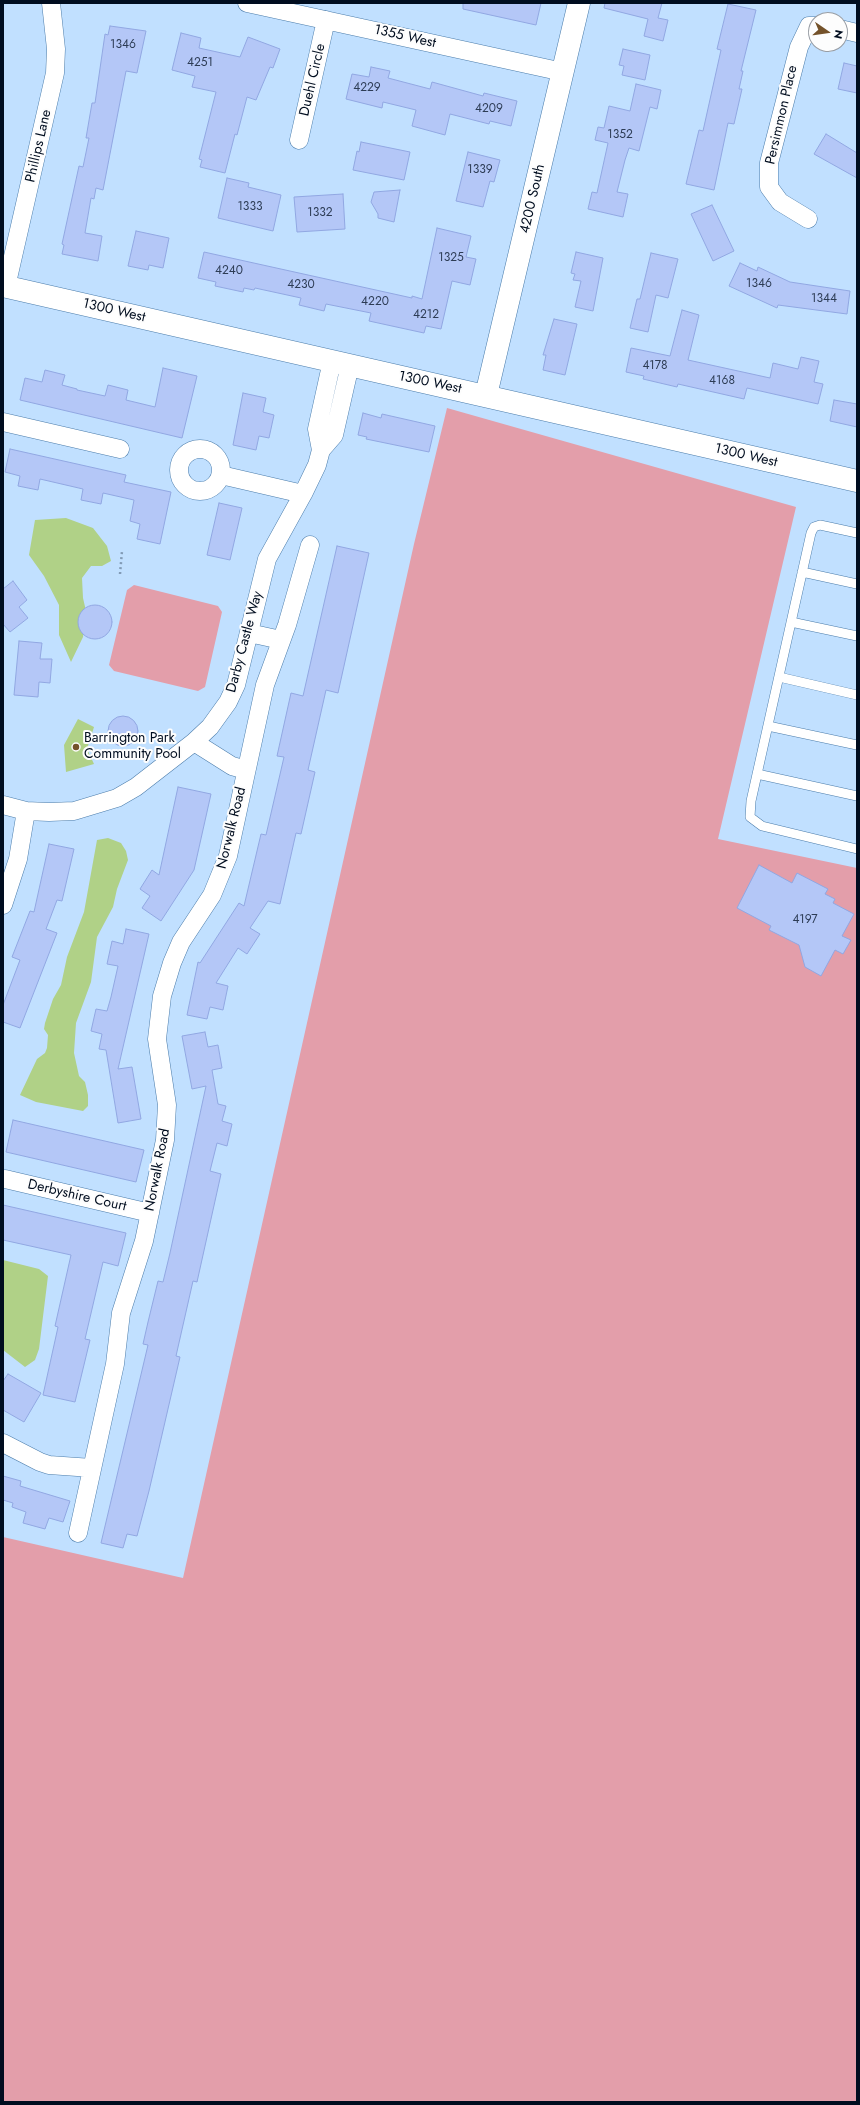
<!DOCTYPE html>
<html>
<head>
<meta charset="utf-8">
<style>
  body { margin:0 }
  #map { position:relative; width:860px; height:2105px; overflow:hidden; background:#c1e0ff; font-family:Jost,sans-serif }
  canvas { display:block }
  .frame { position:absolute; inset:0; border:4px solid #000d1f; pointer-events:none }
  .north { position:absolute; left:808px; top:12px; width:40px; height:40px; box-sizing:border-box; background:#fdfdfd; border:1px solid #989da4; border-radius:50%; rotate:103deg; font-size:11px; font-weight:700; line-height:16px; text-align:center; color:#000d1f }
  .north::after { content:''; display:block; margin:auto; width:14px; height:18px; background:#74522a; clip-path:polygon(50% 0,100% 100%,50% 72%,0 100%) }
</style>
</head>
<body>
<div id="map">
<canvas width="860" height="2105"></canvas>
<div class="frame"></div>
<div class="north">N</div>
</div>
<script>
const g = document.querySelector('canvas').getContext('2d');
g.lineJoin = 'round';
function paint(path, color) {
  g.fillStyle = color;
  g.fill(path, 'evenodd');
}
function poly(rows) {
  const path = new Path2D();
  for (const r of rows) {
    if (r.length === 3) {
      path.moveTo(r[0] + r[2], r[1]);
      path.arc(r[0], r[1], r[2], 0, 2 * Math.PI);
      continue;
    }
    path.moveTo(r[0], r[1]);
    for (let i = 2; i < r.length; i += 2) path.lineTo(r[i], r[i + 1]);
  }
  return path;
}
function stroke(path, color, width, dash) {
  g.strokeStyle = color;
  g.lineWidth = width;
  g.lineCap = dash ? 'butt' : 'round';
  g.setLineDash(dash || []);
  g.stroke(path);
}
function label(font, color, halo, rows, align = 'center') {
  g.font = font + ' Jost,sans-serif';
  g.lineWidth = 4;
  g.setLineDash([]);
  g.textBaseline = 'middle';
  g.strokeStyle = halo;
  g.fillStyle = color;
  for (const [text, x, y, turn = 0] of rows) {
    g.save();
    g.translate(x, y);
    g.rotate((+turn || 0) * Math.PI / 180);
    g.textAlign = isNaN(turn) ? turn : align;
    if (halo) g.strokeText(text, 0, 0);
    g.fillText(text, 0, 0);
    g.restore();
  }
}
paint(poly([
  [447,408,796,507,718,839,857,868,857,2102,3,2102,3,1537,183,1578,414,544],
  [134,585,218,606,222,612,205,687,198,691,114,671,109,665,127,590]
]), '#e39eaa');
paint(poly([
  [66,518,93,528,107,546,111,561,102,566,91,566,82,578,83,598,86,611,85,622,83,637,71,662,59,635,59,605,44,576,29,555,35,520],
  [78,719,94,727,87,749,94,764,66,772,64,745],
  [108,838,121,843,126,851,128,860,117,889,113,907,97,937,91,982,76,1023,74,1053,79,1076,85,1082,88,1095,88,1106,83,1111,36,1102,20,1095,37,1059,45,1053,47,1048,48,1035,44,1029,45,1023,53,999,61,985,67,957,84,912,97,840],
  [3,1260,39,1269,48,1276,39,1349,35,1360,25,1367,3,1350]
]), '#b0d187');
const building = poly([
  [463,3,541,3,536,25,463,9,463,3],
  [605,3,662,3,658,18,668,20,663,41,644,36,648,19,604,8,605,3],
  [728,4,756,10,741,71,743,71,739,89,742,89,734,124,728,123,714,190,686,184,699,130,703,131,721,50,717,49,728,4],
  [110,26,146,31,137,73,126,71,103,190,96,188,94,199,91,198,85,233,102,236,98,261,62,254,64,245,62,244,79,166,83,167,89,138,86,138,92,103,95,103,105,34,108,35,110,26],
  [181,33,201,38,199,48,240,57,248,37,280,49,273,68,270,67,256,100,247,97,237,135,235,134,225,173,200,167,202,160,199,159,216,92,192,87,195,76,172,70,181,33],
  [623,49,650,55,645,80,622,75,624,66,619,65,623,49],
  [844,63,857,66,857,93,838,89,844,63],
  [371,67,390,71,388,78,430,89,432,82,483,96,484,93,517,101,511,126,490,121,489,124,450,114,445,135,412,126,416,110,383,102,382,108,346,99,352,74,369,77,371,67],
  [636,84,661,90,657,109,650,107,639,151,629,148,625,160,617,192,628,194,623,217,588,209,592,192,597,193,608,143,595,140,598,127,604,128,609,106,630,111,636,84],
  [826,134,857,153,857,178,814,154,826,134],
  [361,142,410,152,404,180,353,170,357,151,359,152,361,142],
  [468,152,500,160,494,182,490,181,483,207,456,201,468,152],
  [227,178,249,183,248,187,281,195,273,231,218,218,227,178],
  [400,190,394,222,378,218,378,214,371,202,374,192,400,190],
  [343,194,345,229,297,232,294,197,343,194],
  [712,205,734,251,713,261,691,214,712,205],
  [437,228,471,236,466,257,476,259,470,285,452,281,441,329,426,326,424,333,369,321,371,313,326,304,324,311,299,305,301,298,255,288,254,290,244,288,243,292,215,286,216,282,198,278,204,252,412,298,412,296,422,299,437,228],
  [136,231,169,238,163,268,149,265,148,270,128,266,136,231],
  [576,252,603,258,593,311,575,307,581,281,573,280,575,274,571,273,576,252],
  [651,253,678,259,668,298,656,295,648,332,630,328,637,299,640,299,651,253],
  [740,263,757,271,758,267,790,282,850,291,847,314,778,305,777,308,729,286,740,263],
  [682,310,699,315,688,360,770,378,773,363,798,369,801,357,819,361,814,382,823,384,818,404,747,388,744,399,678,384,677,387,643,379,644,376,626,372,631,348,670,356,682,310],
  [554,319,577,324,565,375,543,370,546,355,543,355,554,319],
  [163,368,197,376,182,438,20,400,25,378,42,382,45,370,65,375,62,385,77,389,77,390,105,396,108,385,128,390,126,400,155,407,163,368],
  [243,393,266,398,263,412,274,415,269,438,259,436,256,450,233,445,243,393],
  [834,400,857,404,857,427,830,421,834,400],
  [363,413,381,418,382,414,435,426,429,452,366,439,367,437,358,435,363,413],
  [10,449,126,475,124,482,171,492,160,544,137,539,140,524,130,521,134,500,103,493,101,504,81,500,83,489,40,479,38,490,18,486,20,476,5,472,10,449],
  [219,503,242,508,230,560,207,555,219,503],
  [337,546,369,553,338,693,326,690,308,770,315,772,301,834,296,833,280,904,268,901,250,928,260,934,247,954,238,948,216,983,228,986,223,1010,210,1007,207,1019,187,1015,198,962,200,963,239,903,244,906,261,834,266,835,284,757,277,756,291,693,303,696,337,546],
  [13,581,27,600,19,607,28,618,10,632,3,624,3,589,13,581],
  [95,622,17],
  [19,641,42,643,40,659,52,659,50,683,39,682,38,697,14,695,19,641],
  [123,731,15],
  [178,787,211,794,194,870,161,921,142,908,150,896,140,889,152,870,159,875,178,787],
  [49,844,74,849,62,901,57,900,46,929,57,933,20,1028,3,1022,3,1005,20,960,12,957,30,911,34,912,49,844],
  [759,865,792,883,797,873,828,889,825,894,835,899,833,903,854,914,842,936,851,940,843,954,835,950,821,976,805,967,799,945,769,930,771,926,737,908,759,865],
  [126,929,149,934,118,1069,132,1067,141,1119,118,1123,106,1050,99,1049,102,1034,91,1031,96,1009,107,1011,111,997,118,966,107,964,112,941,123,944,126,929],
  [205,1032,208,1047,218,1045,222,1068,212,1070,218,1104,226,1106,222,1121,232,1124,227,1146,217,1143,210,1171,221,1174,197,1282,193,1281,176,1356,180,1357,149,1491,137,1536,127,1534,123,1548,101,1543,148,1345,143,1344,148,1322,158,1281,163,1282,170,1253,206,1086,192,1089,182,1036,205,1032],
  [13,1120,144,1150,136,1182,6,1152,13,1120],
  [3,1205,126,1233,118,1266,103,1262,85,1339,90,1340,75,1402,43,1395,58,1327,55,1326,71,1255,3,1240,3,1205],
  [8,1374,41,1393,24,1422,3,1410,3,1381,8,1374],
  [3,1476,21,1481,20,1486,70,1501,63,1522,49,1518,45,1529,23,1523,26,1512,12,1507,13,1503,3,1500,3,1476]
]);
paint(building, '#b4c7f7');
stroke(building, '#91a7e2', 1);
const service = poly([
  [857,533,820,525,814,527,811,533,751,801,750,817,762,826,857,849],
  [802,572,857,584],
  [791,622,857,636],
  [779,677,857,695],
  [768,726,857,745],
  [757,774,857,796]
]);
const minor = poly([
  [247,3,563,72],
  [840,29,857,33],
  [299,140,326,20],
  [808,219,780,202,769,187,769,163,799,47,809,26,816,26],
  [6,287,55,73,56,49,51,3],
  [3,422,120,449],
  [200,470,21],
  [321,450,317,429,332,361],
  [221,475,303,494],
  [249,633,281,640],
  [194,742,232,766,246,770],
  [3,805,26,811,49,812,74,811,117,798,136,787,194,742,210,727,228,702,236,685,267,559,303,494,317,465,321,450,334,435,350,365],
  [3,905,18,859,26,811],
  [5,1179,150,1213],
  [3,1443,40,1462,49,1465,92,1468],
  [78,1533,115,1364,121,1313,144,1241,165,1140,167,1105,157,1039,162,996,172,963,181,942,212,895,228,856,265,685,287,625,310,545]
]);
const tertiary = poly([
  [3,286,857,481],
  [486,395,579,3]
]);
stroke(service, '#4c7dab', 10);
stroke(minor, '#4c7dab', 19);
stroke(tertiary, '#4c7dab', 23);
stroke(poly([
  [174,460,181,462],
  [120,574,122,551]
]), '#829bb6', 2.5, [2, 3]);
stroke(service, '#fff', 9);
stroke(minor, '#fff', 18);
stroke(tertiary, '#fff', 22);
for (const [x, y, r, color] of [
  [76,747,4,"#74522a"]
]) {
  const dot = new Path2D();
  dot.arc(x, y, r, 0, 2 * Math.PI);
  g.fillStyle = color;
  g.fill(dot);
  stroke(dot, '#fdfdfd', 1.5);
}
label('12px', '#2d3c55', null, [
  ["1346",123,45],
  ["4251",200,63],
  ["4229",367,88],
  ["4209",489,109],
  ["1352",620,135],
  ["1339",480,170],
  ["1333",250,207],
  ["1332",320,213],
  ["1325",451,258],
  ["4240",229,271],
  ["1346",759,284],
  ["4230",301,285],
  ["1344",824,299],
  ["4220",375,302],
  ["4212",426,315],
  ["4178",655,366],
  ["4168",722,381],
  ["4197",805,920]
]);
label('14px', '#000d1f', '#fdfdfd', [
  ["1355 West",405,37,13],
  ["Duehl Circle",313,80,-77],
  ["Persimmon Place",782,115,-77],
  ["Phillips Lane",39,146,-77],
  ["4200 South",533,199,-77],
  ["1300 West",114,311,13],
  ["1300 West",430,383,12],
  ["1300 West",746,456,13],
  ["Darby Castle Way",245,642,-75],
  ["Norwalk Road",232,828,-76],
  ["Norwalk Road",158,1170,-79],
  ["Derbyshire Court",77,1196,13]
]);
label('14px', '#000d1f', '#fdfdfd', [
  ["Barrington Park",84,739],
  ["Community Pool",84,755]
], 'left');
</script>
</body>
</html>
